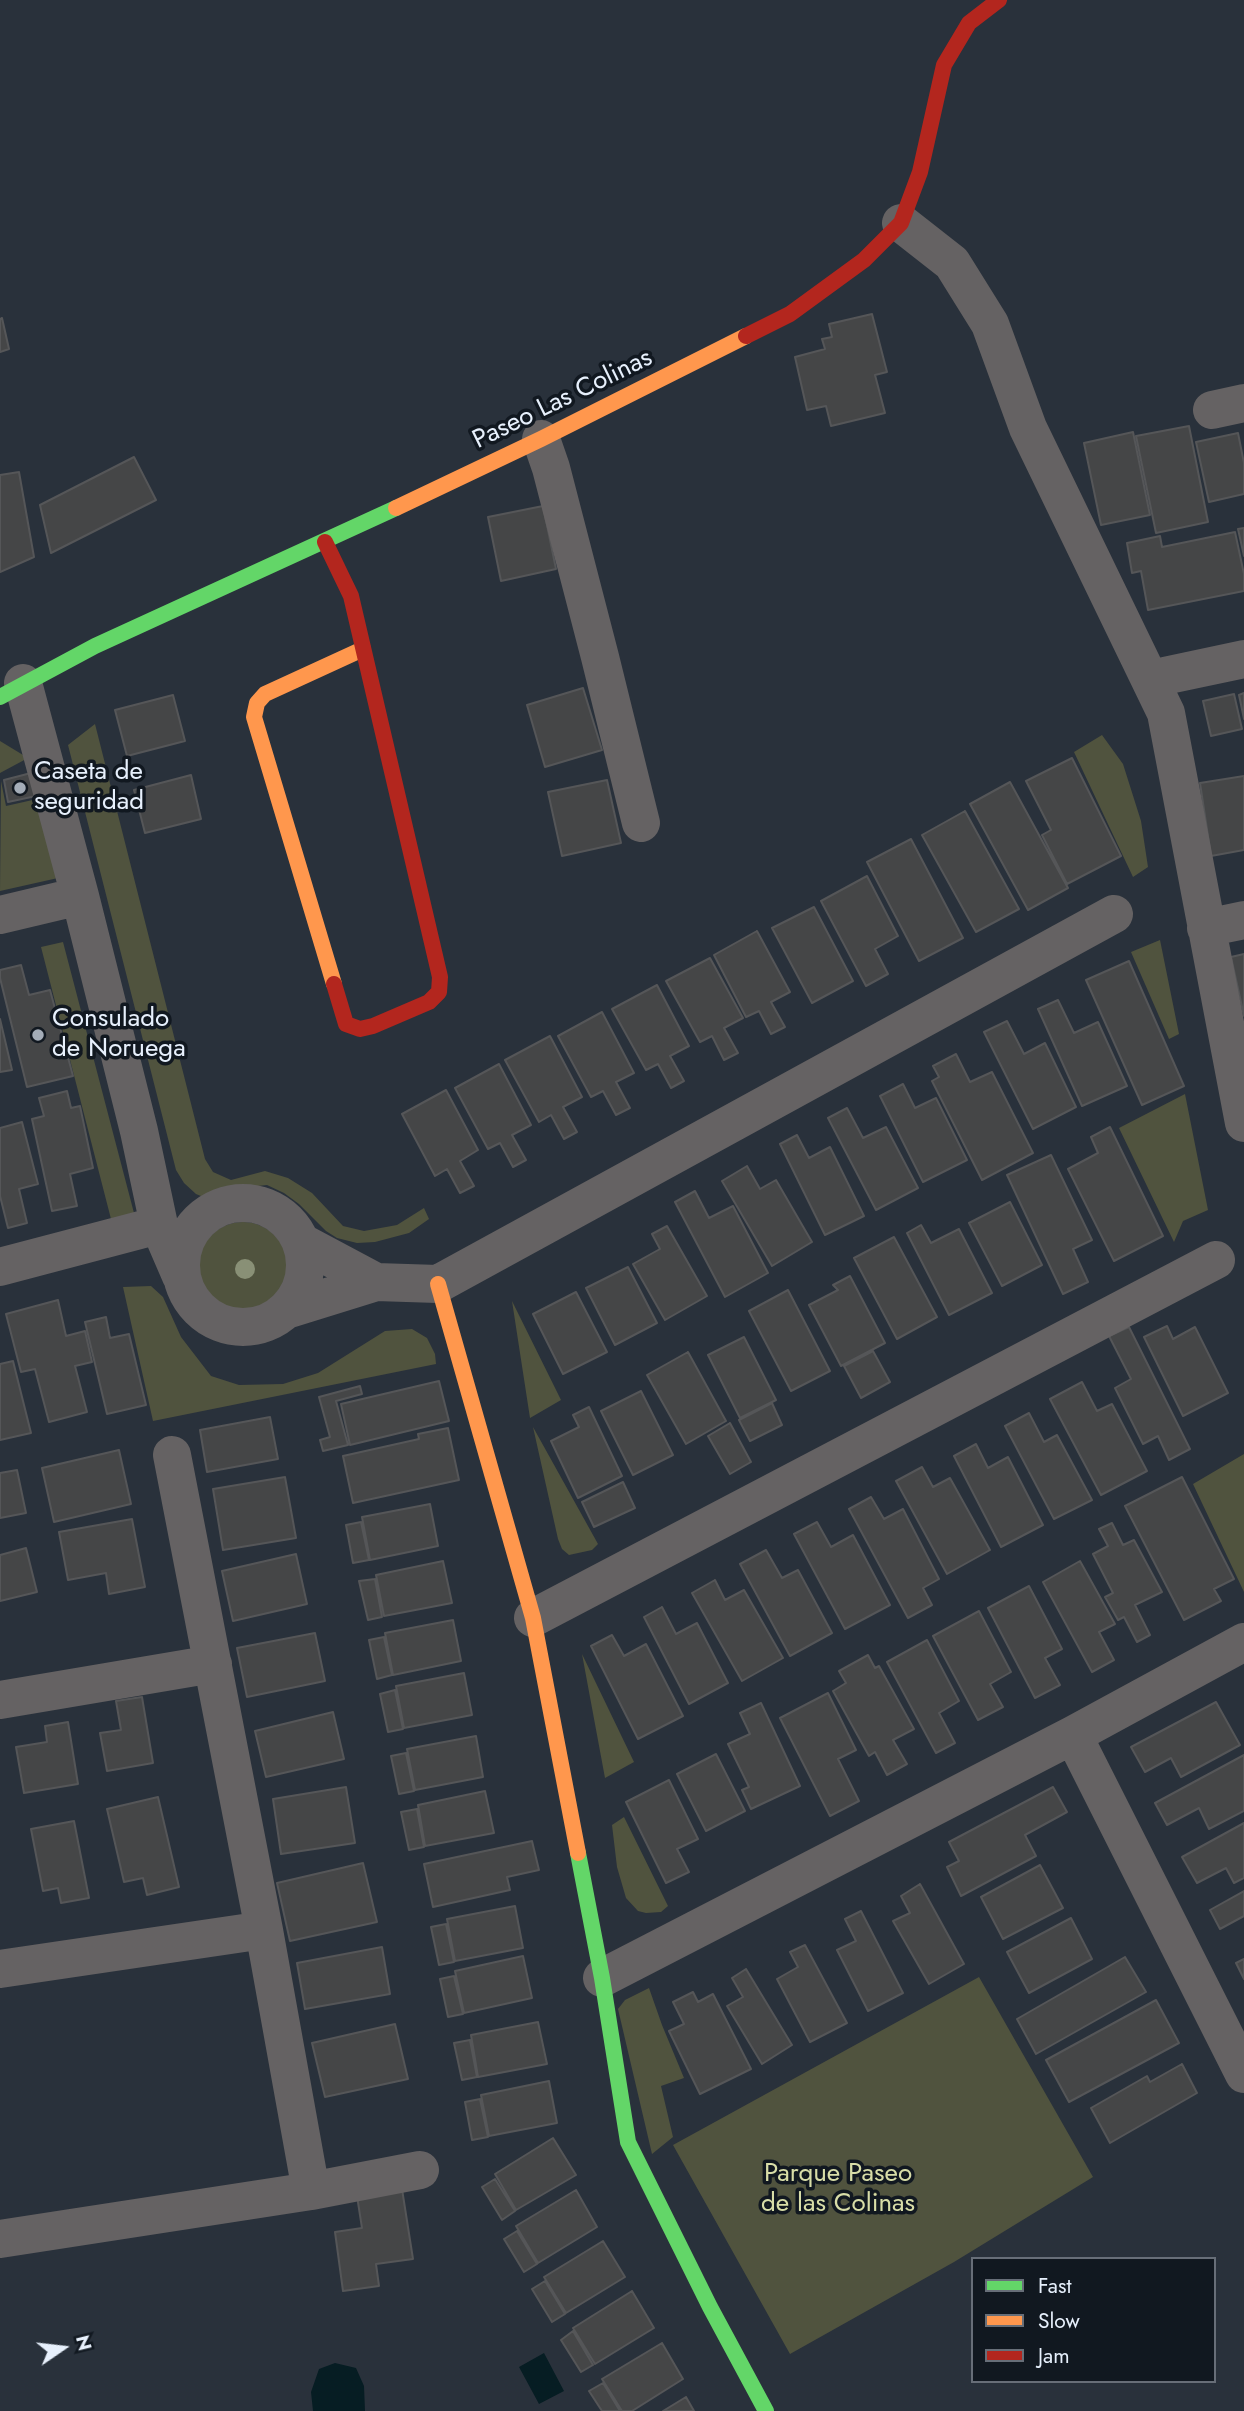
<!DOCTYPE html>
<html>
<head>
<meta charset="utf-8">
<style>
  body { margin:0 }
  #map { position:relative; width:1244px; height:2411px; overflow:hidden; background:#29313b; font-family:Jost,sans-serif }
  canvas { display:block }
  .legend { position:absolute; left:971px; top:2257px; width:245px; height:126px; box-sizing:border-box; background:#111820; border:2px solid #676e78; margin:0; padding:9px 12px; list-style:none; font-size:21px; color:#e7f0fc }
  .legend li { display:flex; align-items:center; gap:14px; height:35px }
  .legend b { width:35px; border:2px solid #676e78 }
  .north { position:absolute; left:28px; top:2313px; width:70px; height:70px; -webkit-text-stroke:5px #111820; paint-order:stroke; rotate:76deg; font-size:19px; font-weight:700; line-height:28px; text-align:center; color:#e7f0fc }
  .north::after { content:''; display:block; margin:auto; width:24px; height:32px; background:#e7f0fc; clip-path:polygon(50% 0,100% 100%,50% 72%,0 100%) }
</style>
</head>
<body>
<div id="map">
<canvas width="1244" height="2411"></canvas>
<ul class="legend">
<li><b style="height:9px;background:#63d668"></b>Fast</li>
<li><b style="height:9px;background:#ff974d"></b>Slow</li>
<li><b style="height:9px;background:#b3261e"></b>Jam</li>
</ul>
<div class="north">N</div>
</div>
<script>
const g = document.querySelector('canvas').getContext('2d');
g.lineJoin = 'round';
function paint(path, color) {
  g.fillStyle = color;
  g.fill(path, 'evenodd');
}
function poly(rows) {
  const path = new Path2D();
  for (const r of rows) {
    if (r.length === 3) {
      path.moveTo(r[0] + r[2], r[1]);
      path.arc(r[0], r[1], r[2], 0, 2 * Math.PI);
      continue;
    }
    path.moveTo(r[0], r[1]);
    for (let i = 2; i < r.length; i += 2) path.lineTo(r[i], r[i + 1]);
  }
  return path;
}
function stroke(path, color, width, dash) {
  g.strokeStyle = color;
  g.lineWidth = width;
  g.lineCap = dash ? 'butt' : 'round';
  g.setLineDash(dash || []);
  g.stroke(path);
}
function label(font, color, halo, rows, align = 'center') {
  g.font = font + ' Jost,sans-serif';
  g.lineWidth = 7;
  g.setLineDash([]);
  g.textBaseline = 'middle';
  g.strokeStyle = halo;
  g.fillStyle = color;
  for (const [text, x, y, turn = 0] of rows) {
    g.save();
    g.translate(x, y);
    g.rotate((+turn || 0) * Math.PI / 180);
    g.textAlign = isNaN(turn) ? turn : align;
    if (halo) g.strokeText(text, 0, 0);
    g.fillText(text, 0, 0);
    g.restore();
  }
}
paint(poly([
  [95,724,205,1159,213,1172,231,1180,265,1171,288,1178,312,1193,343,1226,364,1231,397,1225,424,1208,429,1219,409,1233,375,1242,357,1243,337,1238,326,1231,299,1204,284,1193,267,1185,248,1187,226,1198,208,1199,196,1194,184,1183,176,1170,68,745],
  [1102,735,1123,764,1141,821,1148,867,1133,877,1074,752],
  [0,741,28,758,0,773],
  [1,781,6,806,37,799,58,878,0,891],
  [1160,940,1179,1034,1169,1039,1131,952],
  [63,942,134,1213,111,1219,41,947],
  [1185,1094,1208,1210,1183,1221,1174,1242,1119,1128],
  [243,1267,45],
  [151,1286,163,1297,181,1337,211,1376,239,1385,283,1384,318,1373,385,1331,412,1329,427,1338,435,1354,436,1364,153,1421,123,1287],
  [512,1301,561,1400,530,1418],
  [533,1427,598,1544,592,1550,569,1555,562,1549,558,1539],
  [1244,1454,1244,1592,1193,1484],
  [582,1654,634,1762,605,1778],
  [624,1817,668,1906,661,1912,646,1913,638,1911,626,1898,617,1867,612,1825],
  [979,1977,1093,2177,954,2262,790,2354,673,2145],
  [649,1988,662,2025,684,2078,661,2086,673,2137,652,2154,618,2009,625,2000]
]), '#50533e');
paint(poly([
  [544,2353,564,2391,539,2404,519,2367],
  [335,2363,356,2368,364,2386,365,2411,313,2411,311,2392,319,2369]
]), '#061d23');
const building = poly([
  [872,314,887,372,875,375,885,413,831,426,826,406,807,410,795,357,825,349,822,339,832,337,829,324,872,314],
  [2,318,9,349,0,352,0,319,2,318],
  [1189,426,1208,522,1156,533,1136,436,1189,426],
  [1133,432,1150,515,1101,525,1084,443,1133,432],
  [1238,433,1244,463,1244,494,1209,502,1196,442,1238,433],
  [134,457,156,500,51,553,40,505,134,457],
  [19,472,34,557,0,572,0,475,19,472],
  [543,506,556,569,501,581,488,517,543,506],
  [1244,528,1244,556,1238,529,1244,528],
  [1235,532,1244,574,1244,591,1148,610,1141,571,1132,573,1127,543,1160,536,1162,547,1235,532],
  [583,688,602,750,545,767,527,705,583,688],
  [1244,693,1244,719,1239,695,1244,693],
  [1234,694,1242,729,1211,736,1203,701,1234,694],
  [173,695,185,741,127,756,115,710,173,695],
  [1072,758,1121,856,1067,884,1042,835,1051,830,1026,781,1072,758],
  [31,773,36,796,8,802,4,780,31,773],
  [191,775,201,819,145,833,134,790,191,775],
  [1244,776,1244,850,1211,856,1200,783,1244,776],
  [607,780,621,843,562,856,548,792,607,780],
  [1010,782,1068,888,1028,910,970,804,1010,782],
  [965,811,1019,909,976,932,922,835,965,811],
  [911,839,963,938,919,961,867,862,911,839],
  [867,876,898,936,875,949,888,974,866,986,821,901,867,876],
  [814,907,853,981,812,1003,772,928,814,907],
  [757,931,790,992,771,1002,785,1027,771,1034,759,1011,746,1017,714,955,757,931],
  [1244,954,1244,1016,1231,957,1244,954],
  [710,958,743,1018,724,1028,738,1053,724,1060,712,1036,700,1042,666,981,710,958],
  [1129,961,1184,1086,1142,1105,1086,980,1129,961],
  [21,965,29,995,50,990,73,1076,27,1087,0,978,0,970,21,965],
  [657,985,689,1046,670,1056,684,1081,671,1088,658,1064,646,1070,612,1009,657,985],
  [1058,1000,1074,1033,1098,1022,1127,1086,1082,1106,1038,1009,1058,1000],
  [602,1012,634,1073,616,1082,630,1108,616,1115,603,1091,591,1097,558,1036,602,1012],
  [0,1019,12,1070,0,1072,0,1019],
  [1007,1021,1024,1054,1045,1043,1076,1107,1033,1129,984,1032,1007,1021],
  [550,1036,582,1097,563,1107,577,1132,564,1139,551,1115,539,1122,505,1060,550,1036],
  [956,1054,970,1082,992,1072,1033,1153,982,1180,932,1081,939,1077,933,1066,956,1054],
  [499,1064,531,1125,512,1135,526,1160,513,1167,500,1143,488,1149,455,1088,499,1064],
  [903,1084,915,1108,936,1098,967,1160,923,1182,880,1096,903,1084],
  [446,1090,478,1150,460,1161,474,1186,460,1193,447,1169,435,1176,402,1114,446,1090],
  [67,1091,71,1108,80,1106,93,1168,70,1174,77,1206,52,1211,32,1119,44,1116,39,1098,67,1091],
  [847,1108,863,1138,886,1127,918,1188,876,1210,828,1118,847,1108],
  [22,1122,38,1184,19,1189,27,1223,8,1228,0,1196,0,1128,22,1122],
  [1110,1127,1163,1236,1114,1261,1068,1169,1098,1153,1091,1137,1110,1127],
  [797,1135,809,1158,830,1147,864,1216,825,1235,780,1144,797,1135],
  [1051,1155,1092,1240,1073,1249,1088,1282,1063,1294,1007,1175,1051,1155],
  [747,1166,760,1189,776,1180,812,1242,772,1266,722,1181,747,1166],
  [695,1191,709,1218,733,1206,768,1273,725,1297,675,1202,695,1191],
  [1010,1202,1042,1265,1002,1286,969,1223,1010,1202],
  [921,1225,931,1243,959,1229,992,1293,949,1315,907,1233,921,1225],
  [667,1226,707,1296,665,1320,633,1264,660,1249,652,1234,667,1226],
  [894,1237,937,1317,897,1339,854,1258,894,1237],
  [628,1267,657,1323,615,1345,586,1288,628,1267],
  [850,1276,885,1343,841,1366,809,1305,838,1290,833,1285,850,1276],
  [788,1290,830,1371,791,1391,749,1311,788,1290],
  [576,1292,607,1352,563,1374,533,1314,576,1292],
  [58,1300,66,1336,85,1331,92,1362,75,1366,87,1412,49,1422,35,1369,21,1372,6,1314,58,1300],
  [106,1317,110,1338,129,1334,146,1405,107,1414,85,1322,106,1317],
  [1167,1326,1173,1339,1195,1327,1228,1393,1183,1416,1144,1337,1167,1326],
  [1129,1327,1190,1449,1169,1460,1158,1436,1143,1444,1115,1388,1131,1379,1109,1336,1129,1327],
  [744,1337,776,1400,740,1418,708,1355,744,1337],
  [873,1351,890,1382,861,1398,844,1366,873,1351],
  [688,1352,726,1421,686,1444,647,1375,688,1352],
  [13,1361,31,1433,0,1440,0,1364,13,1361],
  [439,1381,449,1421,350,1445,341,1404,439,1381],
  [1082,1382,1097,1411,1112,1404,1147,1471,1101,1495,1050,1399,1082,1382],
  [360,1386,362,1394,336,1401,348,1445,323,1451,320,1440,330,1437,319,1397,360,1386],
  [641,1391,673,1455,633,1475,601,1411,641,1391],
  [772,1403,782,1425,750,1441,739,1420,772,1403],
  [589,1407,622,1476,578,1498,551,1441,579,1427,573,1415,589,1407],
  [1029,1413,1044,1442,1057,1435,1092,1500,1054,1519,1005,1426,1029,1413],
  [270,1417,278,1459,207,1472,200,1430,270,1417],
  [730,1423,751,1462,730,1474,708,1436,730,1423],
  [448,1428,459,1480,353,1503,343,1456,419,1439,418,1434,448,1428],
  [976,1444,988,1468,1008,1457,1043,1525,1001,1547,954,1456,976,1444],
  [119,1450,131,1504,54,1522,42,1468,119,1450],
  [922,1467,933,1487,950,1478,990,1550,947,1574,896,1481,922,1467],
  [17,1470,26,1513,0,1518,0,1473,17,1470],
  [285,1477,296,1538,223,1550,213,1489,285,1477],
  [1182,1477,1234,1579,1214,1589,1221,1601,1184,1620,1125,1506,1182,1477],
  [623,1482,635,1508,594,1527,582,1502,623,1482],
  [871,1497,884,1519,903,1509,939,1579,923,1588,932,1605,908,1618,849,1509,871,1497],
  [430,1504,438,1546,370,1560,362,1517,430,1504],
  [132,1519,145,1587,109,1594,106,1573,68,1580,59,1532,132,1519],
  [361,1522,369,1560,353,1563,346,1525,361,1522],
  [817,1522,831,1547,853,1535,890,1605,845,1629,794,1534,817,1522],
  [1112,1523,1123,1545,1134,1540,1162,1592,1135,1605,1150,1635,1137,1642,1124,1617,1118,1620,1105,1597,1113,1593,1093,1554,1108,1546,1099,1529,1112,1523],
  [26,1548,37,1592,0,1601,0,1555,26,1548],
  [766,1550,782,1578,798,1570,832,1633,790,1656,740,1564,766,1550],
  [296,1554,307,1604,233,1621,222,1571,296,1554],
  [443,1561,452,1603,384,1616,376,1575,443,1561],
  [1080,1561,1115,1624,1099,1632,1114,1660,1092,1672,1043,1582,1080,1561],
  [375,1579,382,1617,368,1620,359,1581,375,1579],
  [715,1580,725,1600,744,1590,783,1658,742,1681,692,1593,715,1580],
  [1029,1586,1062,1649,1045,1658,1060,1685,1035,1698,988,1608,1029,1586],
  [662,1607,676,1634,697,1623,728,1683,689,1704,644,1617,662,1607],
  [979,1611,1011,1672,990,1684,1003,1707,978,1720,933,1636,979,1611],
  [453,1620,461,1661,393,1675,385,1633,453,1620],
  [315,1633,325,1681,247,1697,237,1648,315,1633],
  [612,1635,624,1656,646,1644,683,1716,638,1739,591,1646,612,1635],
  [384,1637,392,1675,377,1679,369,1640,384,1637],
  [927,1640,959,1701,939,1713,955,1743,936,1753,887,1662,927,1640],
  [868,1655,875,1668,879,1666,914,1729,893,1740,907,1764,887,1775,875,1752,869,1756,833,1691,846,1683,839,1671,868,1655],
  [464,1673,472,1715,404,1728,396,1686,464,1673],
  [395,1690,403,1729,388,1732,380,1694,395,1690],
  [828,1693,856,1750,838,1759,859,1801,830,1816,780,1718,828,1693],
  [142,1697,153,1763,107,1771,100,1733,121,1730,116,1701,142,1697],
  [1216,1702,1240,1745,1181,1777,1171,1758,1145,1772,1131,1747,1216,1702],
  [761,1703,800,1786,751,1809,742,1790,749,1787,728,1744,750,1734,740,1713,761,1703],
  [333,1712,344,1759,266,1777,255,1731,333,1712],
  [68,1722,78,1784,24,1793,16,1747,47,1742,45,1726,68,1722],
  [476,1736,483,1777,415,1790,407,1749,476,1736],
  [406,1753,414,1791,399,1794,391,1756,406,1753],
  [716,1754,745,1811,706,1831,677,1774,716,1754],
  [1244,1755,1244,1811,1209,1829,1199,1808,1167,1825,1155,1803,1244,1755],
  [669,1780,698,1839,677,1849,689,1872,666,1883,626,1802,669,1780],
  [346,1787,355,1843,281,1854,273,1799,346,1787],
  [1053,1787,1067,1812,1025,1835,1036,1856,961,1896,947,1867,959,1861,949,1842,1053,1787],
  [485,1791,494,1833,425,1846,418,1805,485,1791],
  [158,1797,179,1887,147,1895,143,1878,124,1882,107,1809,158,1797],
  [417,1809,424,1847,409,1850,401,1812,417,1809],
  [74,1821,89,1898,61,1903,58,1888,43,1891,31,1829,74,1821],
  [1244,1823,1244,1878,1234,1883,1226,1868,1197,1883,1182,1857,1244,1823],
  [532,1841,539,1870,507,1877,510,1890,433,1907,424,1864,532,1841],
  [363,1863,377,1922,290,1941,277,1883,363,1863],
  [1040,1865,1063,1908,1003,1939,981,1897,1040,1865],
  [920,1884,964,1964,929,1984,893,1921,910,1913,901,1896,920,1884],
  [1244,1891,1244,1916,1220,1929,1210,1910,1244,1891],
  [515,1906,523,1948,455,1961,447,1919,515,1906],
  [861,1911,903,1993,868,2011,837,1950,856,1941,845,1919,861,1911],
  [1071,1918,1092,1959,1029,1993,1007,1952,1071,1918],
  [446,1924,454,1962,439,1965,431,1927,446,1924],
  [805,1945,847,2023,810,2042,777,1979,798,1967,790,1952,805,1945],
  [382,1947,390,1994,305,2009,297,1963,382,1947],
  [523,1956,532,1998,464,2013,455,1971,523,1956],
  [1125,1957,1146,1992,1036,2054,1017,2019,1125,1957],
  [1244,1959,1244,1979,1236,1963,1244,1959],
  [746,1969,792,2045,762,2064,727,2006,743,1997,732,1978,746,1969],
  [454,1976,463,2014,448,2017,440,1979,454,1976],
  [693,1992,698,2002,713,1994,751,2069,700,2094,669,2031,684,2024,673,2002,693,1992],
  [1156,2000,1179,2043,1069,2102,1046,2060,1156,2000],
  [538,2022,547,2064,478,2077,471,2035,538,2022],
  [395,2024,408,2079,325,2097,312,2043,395,2024],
  [470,2040,477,2077,462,2080,454,2043,470,2040],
  [1182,2064,1197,2093,1110,2143,1091,2108,1147,2076,1150,2082,1182,2064],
  [549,2081,557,2123,489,2136,481,2095,549,2081],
  [480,2099,488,2137,472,2140,465,2102,480,2099],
  [553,2138,576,2175,516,2210,495,2174,553,2138],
  [495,2179,515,2211,502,2220,482,2187,495,2179],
  [402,2189,413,2259,376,2264,379,2286,343,2291,335,2232,362,2228,357,2196,402,2189],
  [576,2190,597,2227,538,2263,516,2226,576,2190],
  [517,2231,537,2264,524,2272,504,2239,517,2231],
  [603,2241,625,2277,566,2313,544,2277,603,2241],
  [545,2281,565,2314,552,2322,532,2289,545,2281],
  [632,2291,654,2328,595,2364,573,2328,632,2291],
  [573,2331,593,2365,581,2372,561,2340,573,2331],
  [662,2343,683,2379,632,2411,622,2411,602,2379,662,2343],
  [603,2383,620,2411,602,2411,589,2391,603,2383],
  [686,2397,694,2411,663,2411,686,2397]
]);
paint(building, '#454647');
stroke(building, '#555658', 2);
stroke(poly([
  [901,223,952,263,990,324,1028,428,1166,713,1244,1123],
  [1212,410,1244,403],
  [541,439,551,468,600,657,641,823],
  [1150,679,1244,659],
  [23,683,80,896,139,1131,159,1225,181,1276],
  [0,915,80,896],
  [1206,928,1244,920],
  [243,1265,62],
  [301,1242,376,1282],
  [0,1267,159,1225],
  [289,1309,376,1282,438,1284,1114,914],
  [172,1455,264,1930,311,2191],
  [533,1618,1216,1260],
  [0,1700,213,1664],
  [1073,1735,1244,2074],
  [0,1969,264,1930],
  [602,1978,1073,1735,1244,1642],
  [0,2239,311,2191,420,2170]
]), '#656263', 38);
stroke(poly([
  [0,697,95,646,396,508],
  [578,1853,602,1978,628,2142,710,2307,766,2411]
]), '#63d668', 16);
stroke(poly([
  [396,508,541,439,746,336],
  [334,984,254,717,257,703,265,694,363,649],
  [438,1284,533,1618,578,1853]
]), '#ff974d', 16);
stroke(poly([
  [746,336,790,314,864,260,901,223,920,172,944,65,969,23,999,0],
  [325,542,351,596,440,977,439,992,429,1002,373,1026,360,1029,346,1024,334,984]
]), '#b3261e', 16);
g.fillStyle = '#899076';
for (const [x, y] of [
  [245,1269]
]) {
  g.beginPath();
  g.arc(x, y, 10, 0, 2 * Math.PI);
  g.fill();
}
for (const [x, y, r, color] of [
  [20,788,7,"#a4adb8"],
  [38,1035,7,"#a4adb8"]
]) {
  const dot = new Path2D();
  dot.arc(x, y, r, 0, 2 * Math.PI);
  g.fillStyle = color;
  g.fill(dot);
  stroke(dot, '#111820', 2.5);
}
label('26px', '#e7f0fc', '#111820', [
  ["Paseo Las Colinas",563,400,-26]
]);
label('26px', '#e7f0fc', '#111820', [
  ["Caseta de",34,773],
  ["seguridad",34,803],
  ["Consulado",52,1020],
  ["de Noruega",52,1050]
], 'left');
label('26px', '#d8dda7', '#111820', [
  ["Parque Paseo",838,2175],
  ["de las Colinas",838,2205]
]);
</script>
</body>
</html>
